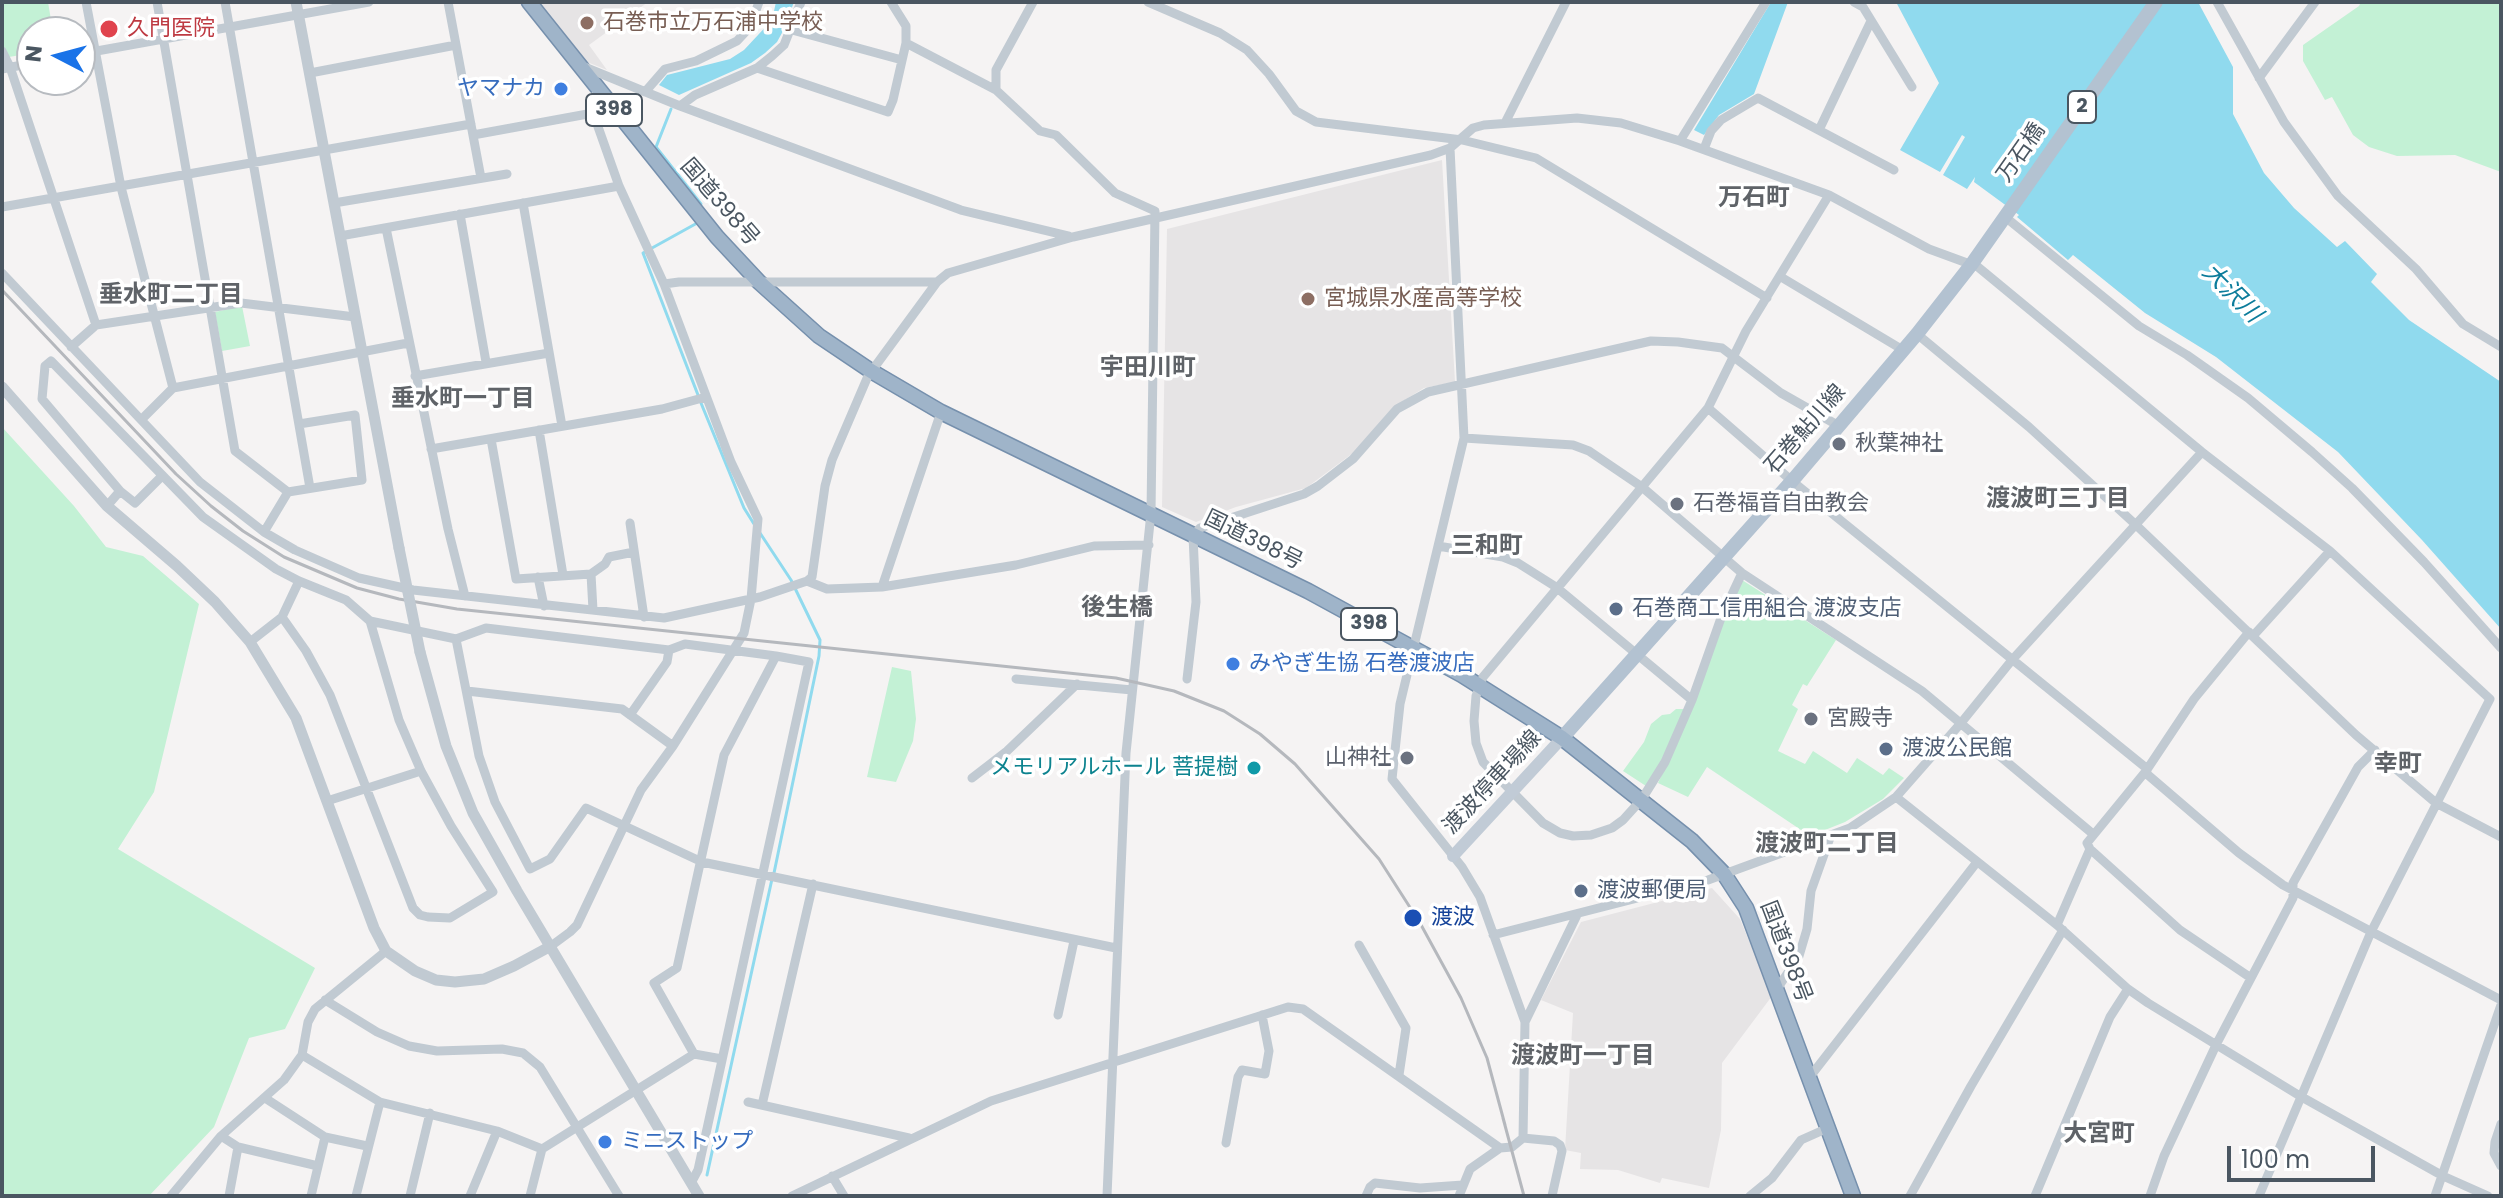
<!DOCTYPE html>
<html>
<head>
<meta charset="utf-8">
<style>
  body { margin:0 }
  #map { position:relative; width:2503px; height:1198px; overflow:hidden; background:#f5f3f3; font-family:Poppins,sans-serif }
  canvas { display:block }
  .frame { position:absolute; inset:0; border:4px solid #4a5661; pointer-events:none }
  .north { position:absolute; left:16px; top:16px; width:80px; height:80px; box-sizing:border-box; background:#fff; border:2px solid #b7bbc0; border-radius:50%; rotate:276deg; font-size:22px; font-weight:700; line-height:32px; text-align:center; color:#4a5661 }
  .north::after { content:''; display:block; margin:auto; width:28px; height:36px; background:#1a73e8; clip-path:polygon(50% 0,100% 100%,50% 72%,0 100%) }
  .scale { position:absolute; left:2227px; top:1146px; width:148px; height:36px; box-sizing:border-box; border:4px solid #4a5661; border-top:0; padding-left:10px; font-size:24px; line-height:28px; white-space:nowrap; color:#4a5661; -webkit-text-stroke:6px #fff; paint-order:stroke }
</style>
</head>
<body>
<div id="map">
<canvas width="2503" height="1198"></canvas>
<div class="frame"></div>
<div class="north">N</div>
<div class="scale">100 m</div>
</div>
<script>
const g = document.querySelector('canvas').getContext('2d');
g.lineJoin = 'round';
function paint(path, color) {
  g.fillStyle = color;
  g.fill(path, 'evenodd');
}
function poly(rows) {
  const path = new Path2D();
  for (const r of rows) {
    path.moveTo(r[0], r[1]);
    for (let i = 2; i < r.length; i += 2) path.lineTo(r[i], r[i + 1]);
  }
  return path;
}
function stroke(path, color, width, dash) {
  g.strokeStyle = color;
  g.lineWidth = width;
  g.lineCap = dash ? 'butt' : 'round';
  g.setLineDash(dash || []);
  g.stroke(path);
}
function label(font, color, halo, rows, align = 'center') {
  g.font = font + ' Poppins,"Noto Sans JP",sans-serif';
  g.lineWidth = 7;
  g.setLineDash([]);
  g.textBaseline = 'middle';
  g.strokeStyle = halo;
  g.fillStyle = color;
  for (const [text, x, y, turn = 0] of rows) {
    g.save();
    g.translate(x, y);
    g.rotate((+turn || 0) * Math.PI / 180);
    g.textAlign = isNaN(turn) ? turn : align;
    if (halo) g.strokeText(text, 0, 0);
    g.fillText(text, 0, 0);
    g.restore();
  }
}
paint(poly([
  [538,2,648,2,589,45,607,70,582,60],
  [1442,160,1455,382,1424,388,1400,403,1357,450,1306,488,1236,507,1196,522,1162,507,1167,229],
  [1712,888,1740,919,1772,996,1722,1063,1721,1130,1709,1188,1662,1178,1660,1183,1618,1170,1580,1169,1581,1153,1565,1150,1573,1013,1541,1000,1581,922]
]), '#e6e4e5');
paint(poly([
  [48,2,53,32,32,32,32,53,9,57,2,43,2,3],
  [2361,2,2501,2,2501,172,2455,155,2397,156,2369,147,2353,135,2332,97,2325,100,2303,61,2303,45,2359,6],
  [242,306,250,346,222,351,215,312],
  [2,427,74,506,106,547,143,556,199,604,154,792,118,849,315,968,285,1029,249,1038,214,1127,149,1196,2,1196],
  [1742,580,1836,640,1807,686,1803,684,1792,705,1798,709,1778,751,1805,764,1813,751,1847,773,1857,758,1883,775,1889,768,1904,778,1883,799,1845,822,1810,836,1707,767,1688,797,1658,783,1695,701,1722,624],
  [892,667,911,671,916,719,913,741,896,782,867,777],
  [1676,709,1686,709,1653,777,1646,786,1623,771,1644,742,1651,724,1662,715,1670,714]
]), '#c3f1d5');
paint(poly([
  [776,2,794,2,783,31,777,42,765,53,751,63,679,95,659,85,667,75,730,59,744,50,772,20],
  [1771,2,1788,2,1754,94,1719,115,1704,135,1694,130],
  [1896,2,2198,2,2233,67,2233,114,2264,173,2294,208,2337,247,2345,241,2377,274,2371,282,2409,320,2501,382,2501,629,2422,540,2338,452,2216,357,2145,313,2073,255,2068,260,2017,217,2019,215,1974,182,1975,177,1967,189,1943,175,1965,137,1962,135,1940,172,1900,150,1939,83]
]), '#90daee');
stroke(poly([
  [671,109,656,147,701,204],
  [698,395,643,253,699,222],
  [701,403,744,508,754,524],
  [760,533,791,580,820,640,819,656,774,873],
  [707,1175,772,879]
]), '#90daee', 3);
const trunk = poly([
  [529,2,717,237,759,282,819,336,871,371,941,412,1308,591,1462,675,1562,738,1692,841,1724,874,1746,908,1853,1196]
]);
stroke(trunk, '#7690ad', 17);
stroke(poly([
  [86,2,121,187,173,388],
  [157,2,235,451,288,492],
  [225,2,310,488],
  [448,2,481,178],
  [1148,2,1220,33,1247,50,1269,74,1296,111,1316,122,1462,140,1536,158,1767,298],
  [1854,2,1863,7,1912,87],
  [2217,2,2284,122,2338,196,2416,269,2463,324,2501,347],
  [792,30,902,60],
  [906,43,996,90,1040,131,1056,135,1115,193,1155,211,1151,513,1126,753,1107,1196],
  [2,51,10,67,96,325],
  [80,54,369,2],
  [582,66,680,106,961,210,1069,236],
  [757,68,888,112,893,100,906,43,906,26,891,2],
  [2,69,32,63],
  [310,73,456,45],
  [2259,78,2315,2],
  [996,90,996,70,1033,2],
  [645,92,665,69,696,61,737,41,750,27,759,2],
  [680,106,695,95,757,68,772,56,784,45,801,2],
  [1505,123,1566,2],
  [1819,130,1871,21],
  [473,135,593,113],
  [1680,141,1766,2],
  [1450,148,1464,438,1400,704,1392,779,1462,867,1480,897,1525,1022],
  [1704,149,1711,131,1721,120,1758,98,1894,170],
  [334,203,507,174],
  [523,203,562,426],
  [2,207,471,124],
  [460,214,486,362],
  [2004,216,2139,326,2187,355,2248,398,2312,452,2352,488,2424,562,2501,648],
  [386,228,448,529,465,596],
  [340,236,619,186],
  [2,273,200,482,264,532,295,550,359,578,413,590,664,618,760,597,807,581,812,577,825,486,832,460,868,376,937,282,948,273,1073,237,1431,155,1450,148,1473,128,1484,125,1577,118,1621,123,1680,141,1829,195,1929,249,1978,267,2202,452,2330,551,2490,699,2371,932,2259,1196],
  [1781,277,1903,350],
  [664,284,679,282,937,282],
  [1917,334,2029,427,2135,524,2356,735,2436,803,2501,837],
  [71,347,96,325,241,303,355,317],
  [415,376,549,353],
  [1708,408,1792,481,2145,767,2148,775,2239,853,2283,885,2501,1000],
  [142,419,173,388,408,343],
  [539,430,563,575],
  [1464,438,1573,445,1589,451,1642,487,1742,573,1922,691,2093,834],
  [491,439,516,579,591,574,605,564,609,557,634,552],
  [431,449,662,409,706,397],
  [120,491,135,503,161,477],
  [107,506,120,491,42,399,45,366,51,361,203,517,276,569,299,581,346,600,370,621,456,639,486,628,669,650,685,644,776,656],
  [630,523,644,617],
  [264,532,288,492,362,480,355,415,299,424],
  [1438,546,1503,557,1518,563,1556,587,1692,700],
  [1742,573,1721,618,1692,700,1665,762,1642,799,1623,820,1612,828,1591,835,1573,836,1560,833,1543,823,1483,762,1476,743,1474,721,1476,696,1483,677,1708,408,1746,331,1829,195],
  [591,574,593,610],
  [538,577,544,606],
  [807,581,827,589,882,587,1016,565,1094,546,1149,545],
  [882,587,941,412],
  [282,617,306,651,330,695,413,908,420,915,428,917,450,918,493,892,451,826,421,771,399,720,370,621],
  [2249,632,2194,699,2146,771,2087,843,2090,849,2180,930,2251,978],
  [2253,636,2330,551],
  [456,639,479,756,495,802,530,869,550,859,586,808,702,862,1116,948],
  [250,642,282,617,299,581],
  [1016,679,1132,690],
  [1187,679,1196,602,1193,536,1200,528,1304,494,1318,486,1353,459,1397,409,1428,392,1651,341,1678,342,1722,348,1781,393,1839,426],
  [467,691,622,709,673,746],
  [630,715,667,662,669,650],
  [972,778,1007,751,1077,684],
  [1896,797,2057,925,2128,989,2148,1003,2300,1096,2443,1176,2488,1196],
  [327,801,421,771],
  [2057,925,2090,849],
  [1493,935,1708,880,1850,828,1896,797,1961,723,2012,660,2202,452],
  [1359,945,1406,1028,1399,1075],
  [551,946,570,932,577,925,641,790,673,746,744,633,751,599,758,519,731,462,664,284,619,186,591,107,598,89],
  [1777,989,1799,956,1807,929,1811,891,1831,835],
  [325,1000,377,1032,409,1046,437,1051,502,1049,523,1053,540,1067,619,1196],
  [1058,1015,1074,941],
  [302,1055,380,1102,497,1131,542,1149],
  [1809,1078,1977,862],
  [265,1098,325,1137,367,1146],
  [748,1102,909,1138],
  [762,1105,813,884],
  [2501,1124,2495,1142,2494,1153,2501,1166],
  [221,1136,238,1147,318,1166],
  [1523,1138,1554,1141,1560,1145,1562,1151,1552,1196],
  [1226,1143,1238,1077,1242,1070,1265,1074,1269,1051,1262,1015],
  [832,1176,844,1196],
  [691,1183,698,1170,809,662,776,656,724,755,677,968,654,983,694,1054],
  [171,1196,221,1136,284,1080,302,1055,308,1022,315,1009,386,951],
  [229,1196,238,1147],
  [311,1196,325,1137],
  [356,1196,380,1102],
  [410,1196,430,1113],
  [470,1196,497,1131],
  [530,1196,542,1149,694,1054,722,1059],
  [792,1196,991,1101,1288,1007,1303,1009,1500,1148,1512,1147,1523,1138,1525,1022,1577,915],
  [1366,1196,1370,1187,1375,1183,1420,1188,1463,1185],
  [1459,1196,1470,1169,1500,1148],
  [1750,1196,1772,1178,1801,1140,1828,1128],
  [1910,1196,1971,1086,2063,930],
  [2035,1196,2110,1017,2128,989],
  [2150,1196,2164,1156,2217,1043,2293,898,2293,883,2358,767,2375,750],
  [2435,1196,2501,1005]
]), '#c1cad2', 9);
stroke(poly([
  [296,2,399,548],
  [2,387,107,506,177,566,215,602,250,642,296,718,374,928,386,951,415,971,436,980,455,982,484,979,514,966,551,946],
  [420,652,446,746,473,813,517,891,699,1196]
]), '#c1cad2', 11);
stroke(poly([
  [1453,856,1562,738]
]), '#c1cbd6', 12);
stroke(poly([
  [1562,738,1792,481,1917,334,1971,265,2156,2]
]), '#b3c2d1', 14);
stroke(trunk, '#9fb4c9', 14);
stroke(poly([
  [2,290,176,474,211,506,243,531,284,557,357,588,399,599,457,609,1116,678,1174,691,1224,711,1260,734,1295,764,1379,859,1420,923,1461,998,1487,1058,1505,1125],
  [1503,1118,1524,1196]
]), '#b5b8bd', 3);
stroke(poly([
  [399,548,420,652]
]), '#c1cad2', 11);
for (const [x, y, r, color] of [
  [587,23,8,"#8d6e63"],
  [109,29,10,"#e0444e"],
  [561,89,8,"#3f7fe0"],
  [1308,299,8,"#8d6e63"],
  [1839,444,8,"#6b7280"],
  [1677,504,8,"#6b7280"],
  [1616,609,8,"#5c6f8a"],
  [1233,664,8,"#3f7fe0"],
  [1811,719,8,"#6b7280"],
  [1886,749,8,"#5c6f8a"],
  [1407,758,8,"#6b7280"],
  [1254,768,8,"#0f9aa8"],
  [1581,891,8,"#5c6f8a"],
  [1413,918,10,"#1a4fb4"],
  [605,1142,8,"#3f7fe0"]
]) {
  const dot = new Path2D();
  dot.arc(x, y, r, 0, 2 * Math.PI);
  g.fillStyle = color;
  g.fill(dot);
  stroke(dot, '#fff', 3);
}
for (const [x, y, w] of [
  [2082,107,28],
  [614,110,56],
  [1369,624,56]
]) {
  const box = new Path2D();
  box.roundRect(x - w / 2, y - 16, w, 32, 6);
  g.fillStyle = '#fff';
  g.fill(box);
  stroke(box, '#4a5661', 2);
}
label('bold 20px', '#4a5661', null, [
  ["2",2082,107],
  ["398",614,110],
  ["398",1369,624]
]);
label('22px', '#785e54', '#fff', [
  ["石巻市立万石浦中学校",603,23],
  ["宮城県水産高等学校",1324,299]
], 'left');
label('22px', '#be3a42', '#fff', [
  ["久門医院",127,29]
], 'left');
label('22px', '#366cbe', '#fff', [
  ["ヤマナカ",545,89,"right"],
  ["みやぎ生協 石巻渡波店",1249,664],
  ["ミニストップ",621,1142]
], 'left');
label('22px', '#4a5661', '#fff', [
  ["万石橋",2022,153,-55],
  ["国道398号",719,203,49],
  ["石巻鮎川線",1806,430,-49],
  ["国道398号",1253,541,26],
  ["渡波停車場線",1493,783,-47],
  ["国道398号",1785,952,69]
]);
label('22px', '#5b616d', '#fff', [
  ["秋葉神社",1855,444],
  ["石巻福音自由教会",1693,504],
  ["宮殿寺",1827,719],
  ["山神社",1391,758,"right"]
], 'left');
label('22px', '#4e5e75', '#fff', [
  ["石巻商工信用組合 渡波支店",1632,609],
  ["渡波公民館",1902,749],
  ["渡波郵便局",1597,891]
], 'left');
label('22px', '#0d838f', '#fff', [
  ["メモリアルホール 菩提樹",1238,768]
], 'right');
label('22px', '#164399', '#fff', [
  ["渡波",1431,918]
], 'left');
label('bold 24px', '#5f6368', '#fff', [
  ["万石町",1754,199],
  ["垂水町二丁目",171,296],
  ["宇田川町",1148,369],
  ["垂水町一丁目",463,400],
  ["渡波町三丁目",2058,500],
  ["三和町",1487,547],
  ["後生橋",1117,609],
  ["幸町",2398,765],
  ["渡波町二丁目",1827,845],
  ["渡波町一丁目",1583,1057],
  ["大宮町",2099,1135]
]);
label('italic 24px', '#0c7c9b', '#fff', [
  ["大沢川",2231,294,45]
]);
</script>
</body>
</html>
